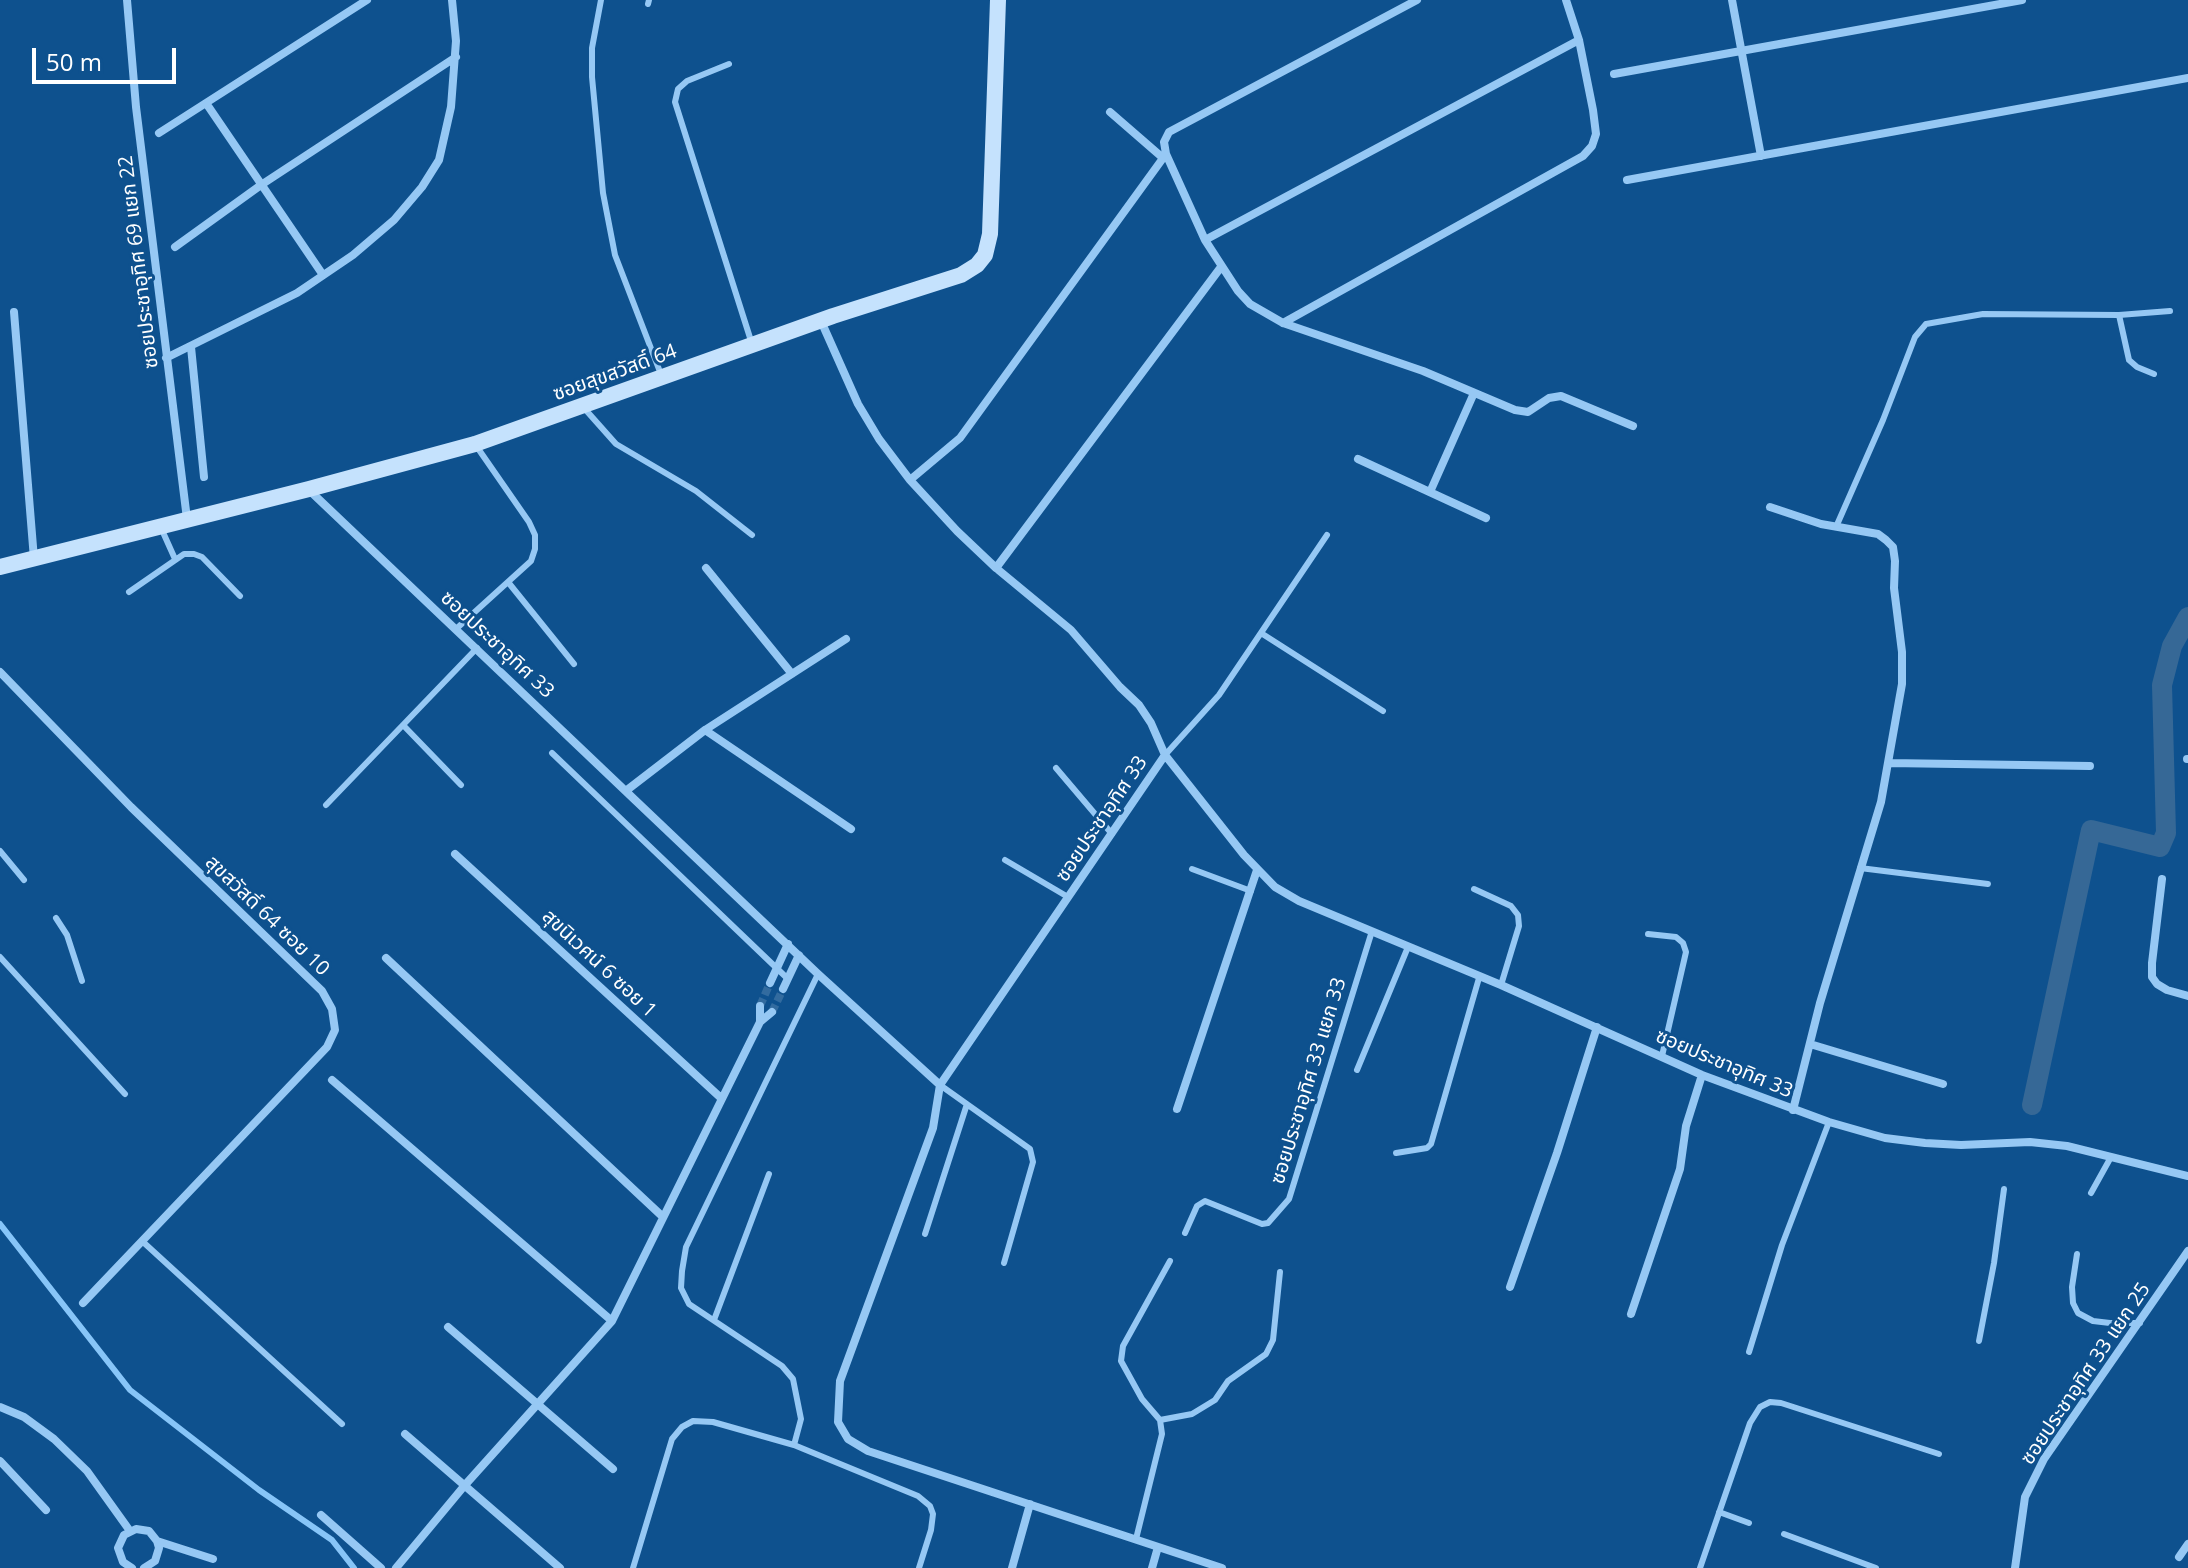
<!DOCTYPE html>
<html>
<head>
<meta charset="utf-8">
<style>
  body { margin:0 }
  #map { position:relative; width:2188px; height:1568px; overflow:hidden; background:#0e518e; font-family:"Open Sans",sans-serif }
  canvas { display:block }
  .scale { position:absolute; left:32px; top:48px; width:144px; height:36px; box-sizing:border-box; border:4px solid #fff; border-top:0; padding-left:10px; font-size:24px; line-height:28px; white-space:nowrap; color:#fff; -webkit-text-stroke:6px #0e518e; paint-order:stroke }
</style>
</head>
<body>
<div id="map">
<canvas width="2188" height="1568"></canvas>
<div class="scale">50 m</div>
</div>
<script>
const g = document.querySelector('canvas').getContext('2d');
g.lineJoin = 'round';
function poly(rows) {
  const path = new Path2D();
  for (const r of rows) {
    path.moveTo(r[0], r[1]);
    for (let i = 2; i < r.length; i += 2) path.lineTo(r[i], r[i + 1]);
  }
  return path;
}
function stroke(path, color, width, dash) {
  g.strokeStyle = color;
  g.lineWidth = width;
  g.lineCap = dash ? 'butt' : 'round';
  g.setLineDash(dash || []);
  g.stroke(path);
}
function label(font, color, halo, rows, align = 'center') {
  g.font = font + ' "Open Sans","Noto Sans Thai",sans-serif';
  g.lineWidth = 6;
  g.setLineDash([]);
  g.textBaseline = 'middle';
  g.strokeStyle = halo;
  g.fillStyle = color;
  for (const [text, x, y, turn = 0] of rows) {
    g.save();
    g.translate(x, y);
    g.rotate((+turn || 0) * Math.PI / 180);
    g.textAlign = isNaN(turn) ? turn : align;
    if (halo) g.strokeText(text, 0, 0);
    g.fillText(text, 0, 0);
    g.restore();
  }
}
stroke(poly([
  [0,1224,130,1390,259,1490,332,1540,354,1568]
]), '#87c5f8', 6);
stroke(poly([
  [2032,1105,2091,830,2160,847,2166,833,2162,685,2172,646,2188,617]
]), '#366896', 20);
stroke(poly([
  [760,1006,770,983],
  [772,1012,783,989]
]), '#326b9f', 8, [8, 4]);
stroke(poly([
  [601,0,592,48,592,77,603,193,615,255,662,377],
  [648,4,649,0],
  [729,64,687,81,678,89,675,102,752,344],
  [2119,315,2129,360,2137,367,2154,374],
  [584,408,616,444,696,491,752,535],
  [1836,527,1883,420,1915,337,1926,324,1983,314,2119,315,2170,311],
  [162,530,175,559],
  [508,582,574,664],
  [129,592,184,554,194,554,202,557,240,596],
  [456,629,531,561,535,549,535,535,529,522,477,447],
  [1261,633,1383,711],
  [403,725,461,785],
  [552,753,788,979],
  [1165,755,1219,695,1327,535],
  [1056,768,1112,834],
  [326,805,477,648],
  [0,851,24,880],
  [1005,860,1068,897],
  [1860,868,1988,884],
  [1192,869,1251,891],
  [1474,889,1511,906,1518,915,1519,926,1501,985],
  [56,918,67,935,82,981],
  [1648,934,1676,937,1683,943,1686,952,1662,1056],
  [0,957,125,1094],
  [1357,1070,1408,947],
  [940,1085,1030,1149,1033,1162,1004,1263],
  [1396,1153,1427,1148,1431,1144,1479,978],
  [2091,1193,2111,1157],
  [1185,1233,1197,1206,1205,1201,1262,1224,1268,1223,1289,1199,1372,931],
  [925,1234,967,1104],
  [142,1241,342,1424],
  [2077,1254,2072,1287,2073,1303,2078,1313,2093,1321,2110,1323,2140,1323],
  [714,1320,769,1174],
  [1979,1341,1994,1263,2004,1189],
  [1749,1352,1782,1245,1829,1122],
  [1160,1420,1192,1414,1215,1400,1228,1381,1266,1354,1273,1340,1280,1272],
  [794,1445,801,1419,793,1379,782,1366,689,1304,681,1288,682,1271,686,1247,818,974],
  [1719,1512,1749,1523],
  [1784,1534,1876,1568],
  [1136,1539,1162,1434,1160,1420,1142,1399,1121,1361,1123,1346,1170,1261],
  [633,1568,672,1439,682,1427,693,1421,713,1422,794,1445,918,1496,930,1506,933,1514,931,1530,919,1568],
  [1700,1568,1750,1423,1760,1407,1770,1402,1781,1403,1939,1454]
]), '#96c8f4', 6);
stroke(poly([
  [127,0,136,107,187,519],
  [1417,0,1169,132,1164,142,1166,154,1205,240,1238,291,1250,304,1283,323,1423,371,1515,410,1528,412,1549,398,1561,396,1633,426],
  [1732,0,1761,156],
  [1614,74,2022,0],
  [206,103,323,275],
  [1110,112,1163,158],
  [159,133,367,0],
  [1627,180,2188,78],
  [1205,240,1579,40],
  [175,247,261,185,456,57],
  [14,312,34,559],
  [821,321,858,404,879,439,910,480,957,531,996,568,1221,267],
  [1283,323,1583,156,1592,146,1596,134,1593,110,1579,40,1566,0],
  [191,347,204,477],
  [166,358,297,293,353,255,394,220,422,187,439,160,451,107,456,41,452,0],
  [1358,459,1486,518],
  [910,480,960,438,1166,154],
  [309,490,818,974,940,1085,1165,755],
  [1430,492,1474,393],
  [1770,507,1821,524,1878,534,1886,540,1893,547,1895,561,1894,588,1902,652,1902,684,1881,802,1820,1003,1793,1110],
  [706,568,792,674],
  [996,568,1071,630,1120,687,1139,705,1151,723,1165,755,1244,855,1275,887,1299,901,1501,985,1702,1075,1829,1122,1885,1138,1925,1143,1961,1145,2030,1142,2067,1146,2188,1176],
  [0,672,131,807,322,991,332,1009,335,1030,327,1047,83,1303],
  [705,730,851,829],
  [2187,759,2188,759],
  [1889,763,2090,766],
  [627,790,705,730,846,639],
  [455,854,721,1098],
  [2162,879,2152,963,2152,977,2157,984,2167,990,2188,996],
  [386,958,663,1217],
  [770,983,788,944],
  [783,989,799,955],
  [760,1006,760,1022,772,1012],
  [1810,1044,1943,1084],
  [332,1080,612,1321],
  [940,1085,933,1128,840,1381,838,1422,848,1439,868,1451,1222,1568],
  [1177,1109,1257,870],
  [1510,1287,1557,1153,1597,1027],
  [1631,1314,1680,1169,1686,1126,1702,1075],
  [448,1327,613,1469],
  [0,1407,24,1417,54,1439,87,1471,130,1531],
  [405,1434,560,1568],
  [0,1461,46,1510],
  [321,1515,381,1568],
  [157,1541,213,1559],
  [2179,1557,2188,1544],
  [132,1568,123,1562,118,1548,124,1535,136,1529,149,1531,157,1541,159,1548,155,1561,144,1568],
  [396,1568,465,1485,612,1321,760,1022],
  [1012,1568,1030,1504],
  [1152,1568,1158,1547],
  [2015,1568,2025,1497,2044,1459,2188,1251]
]), '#96c8f4', 8);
stroke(poly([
  [0,567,309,489,475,444,833,316,961,275,977,265,985,255,990,234,998,0]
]), '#c5e2fd', 16);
label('20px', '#fff', '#0e518e', [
  ["ซอยประชาอุทิศ 69 แยก 22",139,262,-97],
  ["ซอยสุขสวัสดิ์ 64",615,373,-20],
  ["ซอยประชาอุทิศ 33",497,645,43],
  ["ซอยประชาอุทิศ 33",1102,819,-56],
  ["สุขสวัสดิ์ 64 ซอย 10",267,916,44],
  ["สุขนิเวศน์ 6 ซอย 1",599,964,43],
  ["ซอยประชาอุทิศ 33",1724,1064,23],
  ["ซอยประชาอุทิศ 33 แยก 33",1309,1081,-73],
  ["ซอยประชาอุทิศ 33 แยก 25",2086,1374,-56]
]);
</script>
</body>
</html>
